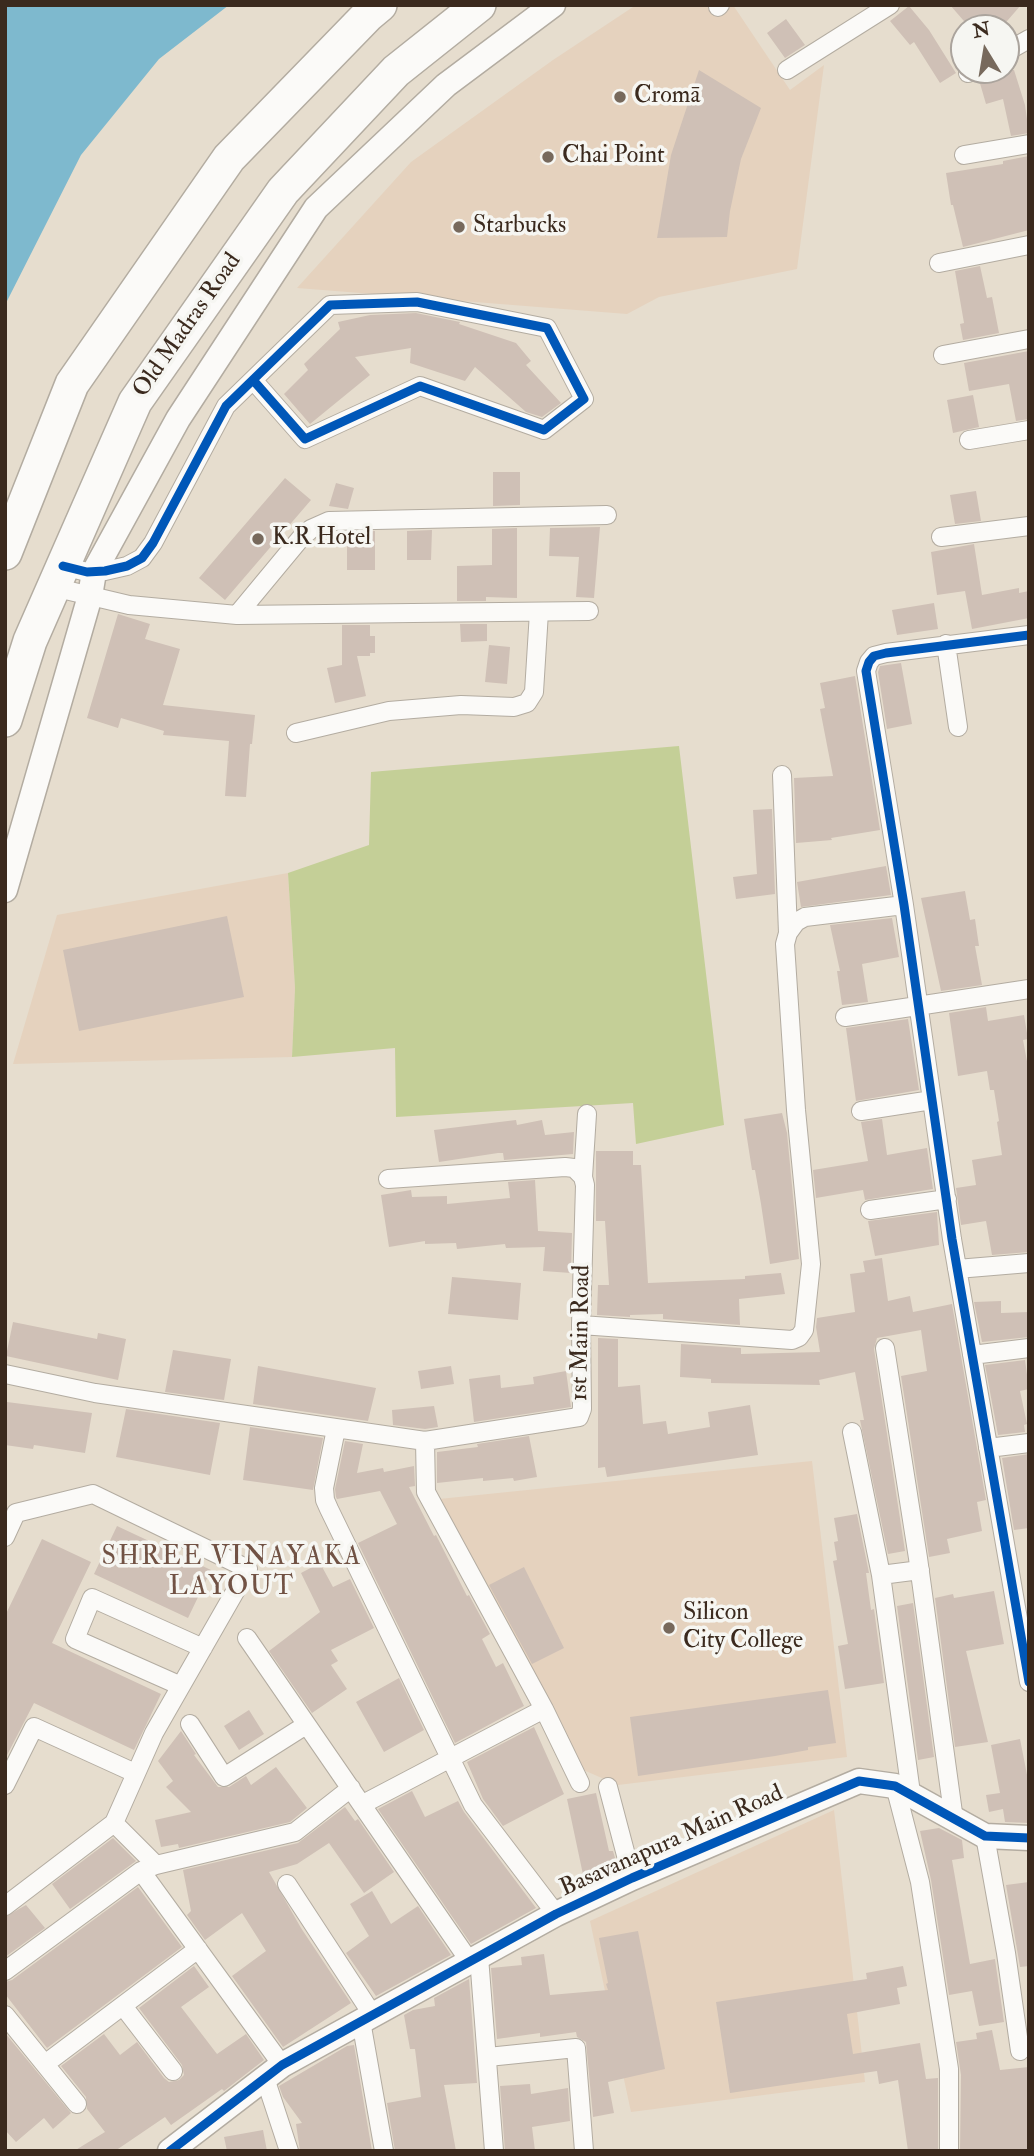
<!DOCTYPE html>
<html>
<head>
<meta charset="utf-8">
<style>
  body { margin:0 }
  #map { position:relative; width:1034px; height:2156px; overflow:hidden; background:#e6ddce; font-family:"IM FELL Double Pica",serif }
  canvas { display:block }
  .frame { position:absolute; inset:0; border:7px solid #3b2a1e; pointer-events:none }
  .north { position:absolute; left:950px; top:14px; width:70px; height:70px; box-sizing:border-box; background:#f6f6f2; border:2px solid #aba49d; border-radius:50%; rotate:349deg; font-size:19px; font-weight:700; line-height:28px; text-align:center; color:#3b2a1e }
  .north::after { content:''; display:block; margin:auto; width:24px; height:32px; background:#77695c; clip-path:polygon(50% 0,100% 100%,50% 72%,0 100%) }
</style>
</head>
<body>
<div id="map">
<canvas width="1034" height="2156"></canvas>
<div class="frame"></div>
<div class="north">N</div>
</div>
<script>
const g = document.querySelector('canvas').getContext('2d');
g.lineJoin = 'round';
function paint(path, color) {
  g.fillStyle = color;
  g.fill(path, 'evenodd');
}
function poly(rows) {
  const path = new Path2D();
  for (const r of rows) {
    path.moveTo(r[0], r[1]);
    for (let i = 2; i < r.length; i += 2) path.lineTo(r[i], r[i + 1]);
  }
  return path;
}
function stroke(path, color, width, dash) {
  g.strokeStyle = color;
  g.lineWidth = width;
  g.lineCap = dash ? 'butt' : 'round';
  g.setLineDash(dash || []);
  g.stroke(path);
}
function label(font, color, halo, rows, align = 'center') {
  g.font = font + ' "IM FELL Double Pica",serif';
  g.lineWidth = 7;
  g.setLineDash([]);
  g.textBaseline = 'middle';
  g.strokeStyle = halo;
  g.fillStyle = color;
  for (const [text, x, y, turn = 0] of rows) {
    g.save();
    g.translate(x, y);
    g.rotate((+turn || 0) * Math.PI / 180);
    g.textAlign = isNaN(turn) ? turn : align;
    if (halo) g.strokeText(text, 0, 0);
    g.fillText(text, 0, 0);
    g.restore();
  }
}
paint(poly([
  [636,5,733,5,790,90,824,65,797,269,659,297,627,314,297,288,411,162,553,60],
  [288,873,295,988,292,1057,13,1064,57,915],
  [812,1461,847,1757,618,1785,581,1769,439,1499],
  [834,1810,865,2082,631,2112,590,1921]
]), '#e5d2be');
paint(poly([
  [679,746,724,1125,636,1144,633,1103,396,1117,395,1048,292,1057,295,988,288,873,369,845,371,772]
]), '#c4cf97');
paint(poly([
  [5,5,229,5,159,59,81,155,5,305]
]), '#7eb9ce');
paint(poly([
  [950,5,1021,5,1001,28,986,28,979,22,970,28],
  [909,6,929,30,956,73,940,83,914,42,910,45,890,21],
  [786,19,805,45,785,58,767,33],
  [699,70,761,108,741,159,730,211,727,237,657,238,671,155],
  [991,70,1014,70,1025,105,1029,133,1011,136,1003,99,986,104,979,80,992,74],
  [1029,156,1029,230,963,247,953,205,951,205,946,173,1003,164,1003,161],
  [980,266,987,298,992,297,999,333,963,340,960,324,964,323,955,271],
  [416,313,460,322,459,324,516,343,531,361,526,365,561,403,542,417,526,412,475,367,465,381,410,363,411,348,355,357,370,375,310,424,284,394,308,370,304,364,340,329,338,322,370,315],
  [1029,351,1029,419,1016,421,1009,384,969,391,964,363],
  [973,395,979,427,953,433,947,400],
  [493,472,520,472,520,505,493,506],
  [285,478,311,500,225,600,199,578],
  [336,483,354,488,348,509,329,506],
  [976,491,981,521,955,524,950,495],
  [600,527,594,598,576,597,579,557,549,556,550,528],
  [517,528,517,598,486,597,486,601,457,601,457,566,492,565,492,529],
  [432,530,431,560,407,560,407,531],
  [375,531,375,570,347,570,347,532],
  [974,544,982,595,1019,588,1019,593,1029,591,1029,618,972,629,965,591,937,595,931,552],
  [934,603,938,629,897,635,892,610],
  [118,614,150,624,145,639,180,649,163,705,255,715,252,744,250,744,246,797,225,796,229,741,163,735,164,731,121,718,118,728,87,718],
  [460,624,487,624,487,641,461,642],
  [342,625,370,625,370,636,375,636,375,653,370,653,370,656,357,656,366,696,335,703,327,668,342,665],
  [489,645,510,647,507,684,485,682],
  [901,663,912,724,887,729,878,672,880,666],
  [855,676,880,830,831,838,832,840,796,843,794,778,833,776,820,709,825,708,820,683],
  [772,809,775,894,736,899,733,877,757,874,753,810],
  [886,866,891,895,801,907,797,882],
  [965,891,970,920,975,919,979,946,975,946,982,985,941,991,921,898],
  [227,916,244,997,79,1031,63,950],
  [892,918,899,957,862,964,868,1002,842,1005,837,971,840,971,830,925],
  [986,1007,988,1021,1024,1015,1028,1039,1023,1040,1029,1072,1029,1252,992,1255,986,1221,961,1225,956,1188,976,1185,972,1160,1002,1155,997,1122,999,1121,994,1090,990,1090,987,1071,958,1076,949,1013],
  [908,1019,919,1090,856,1101,846,1028],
  [782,1113,787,1133,799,1259,770,1264,761,1204,755,1170,752,1170,744,1119],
  [882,1119,887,1155,927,1148,933,1189,865,1200,863,1190,816,1198,813,1170,868,1161,861,1122],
  [516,1120,517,1125,542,1120,545,1135,574,1132,573,1154,504,1160,503,1153,498,1153,439,1162,434,1130],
  [596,1151,633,1151,633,1165,641,1165,648,1283,745,1279,745,1276,781,1273,785,1294,739,1299,740,1325,663,1319,663,1314,630,1315,630,1317,597,1315,598,1285,609,1285,605,1221,596,1221],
  [535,1180,538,1231,572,1233,571,1273,543,1271,545,1247,506,1248,505,1244,457,1249,456,1243,425,1244,425,1241,389,1247,381,1195,411,1190,412,1197,447,1196,447,1204,510,1198,508,1182],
  [937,1212,939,1245,875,1256,868,1221],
  [882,1258,888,1301,910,1296,913,1312,952,1304,986,1500,977,1502,982,1531,947,1539,950,1553,929,1557,901,1376,927,1371,921,1330,877,1338,874,1349,905,1551,888,1554,861,1425,860,1420,864,1420,855,1372,819,1380,820,1385,711,1383,711,1379,680,1377,681,1344,741,1348,741,1354,820,1352,816,1327,817,1318,855,1312,850,1274,865,1272,863,1261],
  [452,1277,521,1283,518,1320,448,1314],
  [1001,1301,1001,1313,1029,1312,1029,1337,982,1342,974,1302],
  [13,1322,97,1339,98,1333,126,1339,118,1380,6,1356],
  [598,1338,618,1339,618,1387,640,1385,643,1424,666,1421,668,1434,710,1427,708,1412,750,1405,758,1455,607,1477,605,1467,598,1468],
  [173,1350,231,1359,224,1400,165,1392],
  [1025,1360,1029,1389,1020,1391,1027,1424,1024,1425,1025,1432,998,1435,985,1365],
  [258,1366,376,1388,368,1421,253,1404],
  [451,1366,454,1384,421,1389,418,1371],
  [566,1371,571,1407,474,1422,469,1379,500,1375,501,1388,534,1384,533,1377],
  [7,1402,92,1413,85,1453,34,1445,33,1449,5,1445],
  [434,1406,438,1427,425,1429,393,1425,392,1410],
  [126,1409,220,1423,210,1475,116,1457],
  [250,1427,323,1438,313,1490,243,1480],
  [529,1436,537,1477,514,1481,513,1478,483,1481,483,1478,437,1483,437,1452,478,1447,477,1444],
  [345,1441,363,1444,357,1473,383,1468,384,1472,414,1466,415,1486,409,1487,434,1536,436,1535,467,1596,469,1595,490,1634,482,1639,496,1667,503,1663,524,1706,455,1743,358,1543,397,1524,380,1491,337,1499,336,1497,335,1489],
  [1029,1454,1029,1528,1014,1530,1002,1458],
  [857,1514,869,1573,866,1573,871,1610,874,1609,884,1683,845,1689,838,1646,848,1644,833,1561,837,1560,834,1542,838,1541,834,1518],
  [117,1526,211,1570,188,1618,94,1574],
  [42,1539,91,1562,52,1643,161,1694,134,1750,34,1703,5,1759,5,1616],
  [320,1563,333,1587,350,1579,374,1628,331,1650,338,1661,331,1665,347,1689,312,1713,269,1651,320,1612,301,1573],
  [524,1567,564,1648,532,1664,489,1585],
  [994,1591,1004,1644,966,1651,988,1742,955,1747,935,1598,953,1594,954,1598],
  [913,1603,934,1757,918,1760,897,1606],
  [399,1678,424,1730,384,1752,356,1702],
  [828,1690,836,1743,808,1747,808,1750,775,1756,638,1776,630,1717],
  [249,1710,264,1734,239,1750,224,1726],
  [534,1727,564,1794,503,1826,483,1799,467,1762],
  [181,1731,196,1754,194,1755,218,1787,229,1787,246,1776,251,1785,276,1767,307,1808,290,1822,179,1848,178,1844,161,1847,155,1820,191,1812,166,1787,173,1781,158,1761],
  [1020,1739,1029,1785,1029,1823,1005,1822,1003,1809,989,1812,986,1795,1000,1793,991,1745],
  [412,1791,425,1817,458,1801,464,1812,536,1908,471,1944,378,1809],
  [596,1793,609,1851,613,1851,618,1868,585,1884,567,1799],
  [345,1807,355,1821,358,1819,394,1872,364,1893,329,1843,297,1864,269,1872,301,1928,351,2003,283,2047,232,1976,266,1951,242,1913,205,1940,187,1915,191,1911,183,1870,298,1843],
  [939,1828,962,1840,964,1858,952,1860,970,1964,995,1959,1004,2022,979,2026,972,1991,949,1995,931,1880,920,1831],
  [113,1838,136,1861,70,1909,52,1884],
  [1029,1882,1029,1966,1020,1967,1006,1885],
  [138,1887,182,1947,47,2048,5,1994,5,1982,12,1980],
  [372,1891,391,1924,418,1906,451,1955,376,1996,346,1953,369,1936,350,1904],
  [26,1905,45,1928,5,1957,5,1917],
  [638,1931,665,2069,608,2082,614,2113,593,2117,586,2042,577,2037,576,2032,540,2037,540,2033,497,2039,491,1968,522,1965,521,1957,544,1954,550,1995,608,1990,606,1984,608,1983,599,1938],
  [194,1966,209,1987,181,2007,217,2054,246,2034,264,2060,224,2091,222,2089,171,2125,165,2117,115,2151,74,2151,105,2132,87,2109,86,2097,61,2066,104,2034,120,2055,137,2042,164,2078,169,2082,179,2080,184,2075,182,2065,139,2008],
  [903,1966,907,1986,897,1988,900,2004,847,2014,853,2054,920,2043,926,2079,938,2078,938,2151,908,2151,898,2080,879,2084,877,2071,730,2093,716,2002,867,1979,866,1973],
  [469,1979,477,2083,444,2085,456,2151,395,2151,387,2103,421,2097,415,2049,410,2049,404,2015,413,2010,435,2006,434,1998],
  [992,2030,1000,2070,1029,2067,1029,2151,960,2151,961,2075,956,2042,977,2039,976,2033],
  [5,2033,71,2113,53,2129,44,2118,16,2142,5,2130],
  [354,2045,372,2151,300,2151,296,2124,302,2123,283,2097,279,2086,347,2046],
  [530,2084,531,2094,568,2088,570,2121,532,2127,535,2151,505,2151,500,2086],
  [263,2130,267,2151,227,2151,224,2137]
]), '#cfc0b6');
const street = poly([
  [718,7,720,5],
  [1006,52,1029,39],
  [787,70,890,5],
  [968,73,974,70],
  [964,155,1029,144],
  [939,263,1029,245],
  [943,355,1029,339],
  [969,440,1029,430],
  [941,537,1029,526],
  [63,566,87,572,105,571,127,566,142,558,153,543,226,406,330,305,417,302,547,328,584,399,544,430,420,386,305,439,253,380],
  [53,587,129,605,237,615,589,611],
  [237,615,300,539,311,529,329,521,607,515],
  [1029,635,886,653,874,656,869,662,866,671,904,905,952,1239,1029,1682],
  [946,644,958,727],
  [296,733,389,711,461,705,514,707,527,703,534,692,539,612],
  [782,775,788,933],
  [845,1017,1029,989],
  [861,1111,932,1100],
  [388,1179,565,1167,574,1168,583,1177],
  [870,1210,947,1199],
  [957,1269,1029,1263],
  [581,1325,792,1340,799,1337,804,1330,811,1264,796,1110,785,944,788,933,796,922,805,917,904,905],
  [885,1348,918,1558,954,1820],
  [972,1355,1029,1348],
  [5,1374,95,1393,425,1441,579,1417,582,1409,581,1325,585,1185,583,1177,587,1114],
  [336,1429,324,1488,325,1500,329,1509,473,1805,556,1914],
  [852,1432,881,1575,911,1793],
  [425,1441,426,1492,544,1709,580,1783],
  [988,1448,1029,1443],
  [5,1537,16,1513,93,1494,248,1569,154,1733,114,1823],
  [881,1575,920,1570],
  [247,1638,470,1962],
  [181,1686,75,1639,92,1598,203,1648],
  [190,1724,224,1777,306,1725],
  [5,1785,34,1727,135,1773],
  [895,1786,920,1882,949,2069,949,2151],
  [608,1787,632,1878],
  [363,1804,544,1709],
  [985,1836,1006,1953,1020,2051],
  [141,1871,282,2065],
  [287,1884,372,2014],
  [5,1906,114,1823,156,1865],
  [479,1957,494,2151],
  [5,1971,141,1871,156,1865,295,1832,351,1788],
  [123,2006,173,2071],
  [5,2015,77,2104],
  [361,2021,384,2151],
  [488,2057,576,2048,584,2151],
  [45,2064,198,1949],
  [265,2078,289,2151]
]);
const secondary = poly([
  [5,890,90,596,94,572,178,419,316,208,446,85,553,5],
  [170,2151,282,2065,556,1914,632,1878,859,1781,895,1786,985,1836,1029,1838]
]);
const highway = poly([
  [5,553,72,384,229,158,368,15,380,5],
  [5,720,30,641,135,402,283,191,396,71,479,5]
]);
stroke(street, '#b3aca1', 20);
stroke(secondary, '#b3aca1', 27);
stroke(highway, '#b3aca1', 36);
stroke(street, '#fbfaf8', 18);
stroke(secondary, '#fbfaf8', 24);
stroke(highway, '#fbfaf8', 33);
stroke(poly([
  [63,566,87,572,105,571,127,566,142,558,153,543,226,406,330,305,417,302,547,328,584,399,544,430,420,386,305,439,253,380],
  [1029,635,886,653,874,656,869,662,866,671,904,905,952,1239,1029,1682],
  [170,2151,282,2065,556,1914,632,1878,859,1781,895,1786,985,1836,1029,1838]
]), '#0057b8', 9);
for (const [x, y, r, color] of [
  [620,97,7,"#77695c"],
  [548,157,7,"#77695c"],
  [459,227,7,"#77695c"],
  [258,539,7,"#77695c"],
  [669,1628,7,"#77695c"]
]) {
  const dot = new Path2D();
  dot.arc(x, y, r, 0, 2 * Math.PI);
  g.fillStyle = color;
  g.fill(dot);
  stroke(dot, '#f6f6f2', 2.5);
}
label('24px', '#3b2a1e', '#f6f6f2', [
  ["Cromā",634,97],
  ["Chai Point",562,157],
  ["Starbucks",473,227],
  ["K.R Hotel",272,539],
  ["Silicon",683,1614],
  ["City College",683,1642]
], 'left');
label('24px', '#3b2a1e', '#f6f6f2', [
  ["Old Madras Road",188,326,-55],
  ["1st Main Road",582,1333,-89],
  ["Basavanapura Main Road",672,1842,-24]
]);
g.letterSpacing = '2px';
label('26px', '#715244', '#f6f6f2', [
  ["SHREE VINAYAKA",232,1558],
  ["LAYOUT",232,1588]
]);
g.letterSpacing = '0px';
</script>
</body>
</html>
